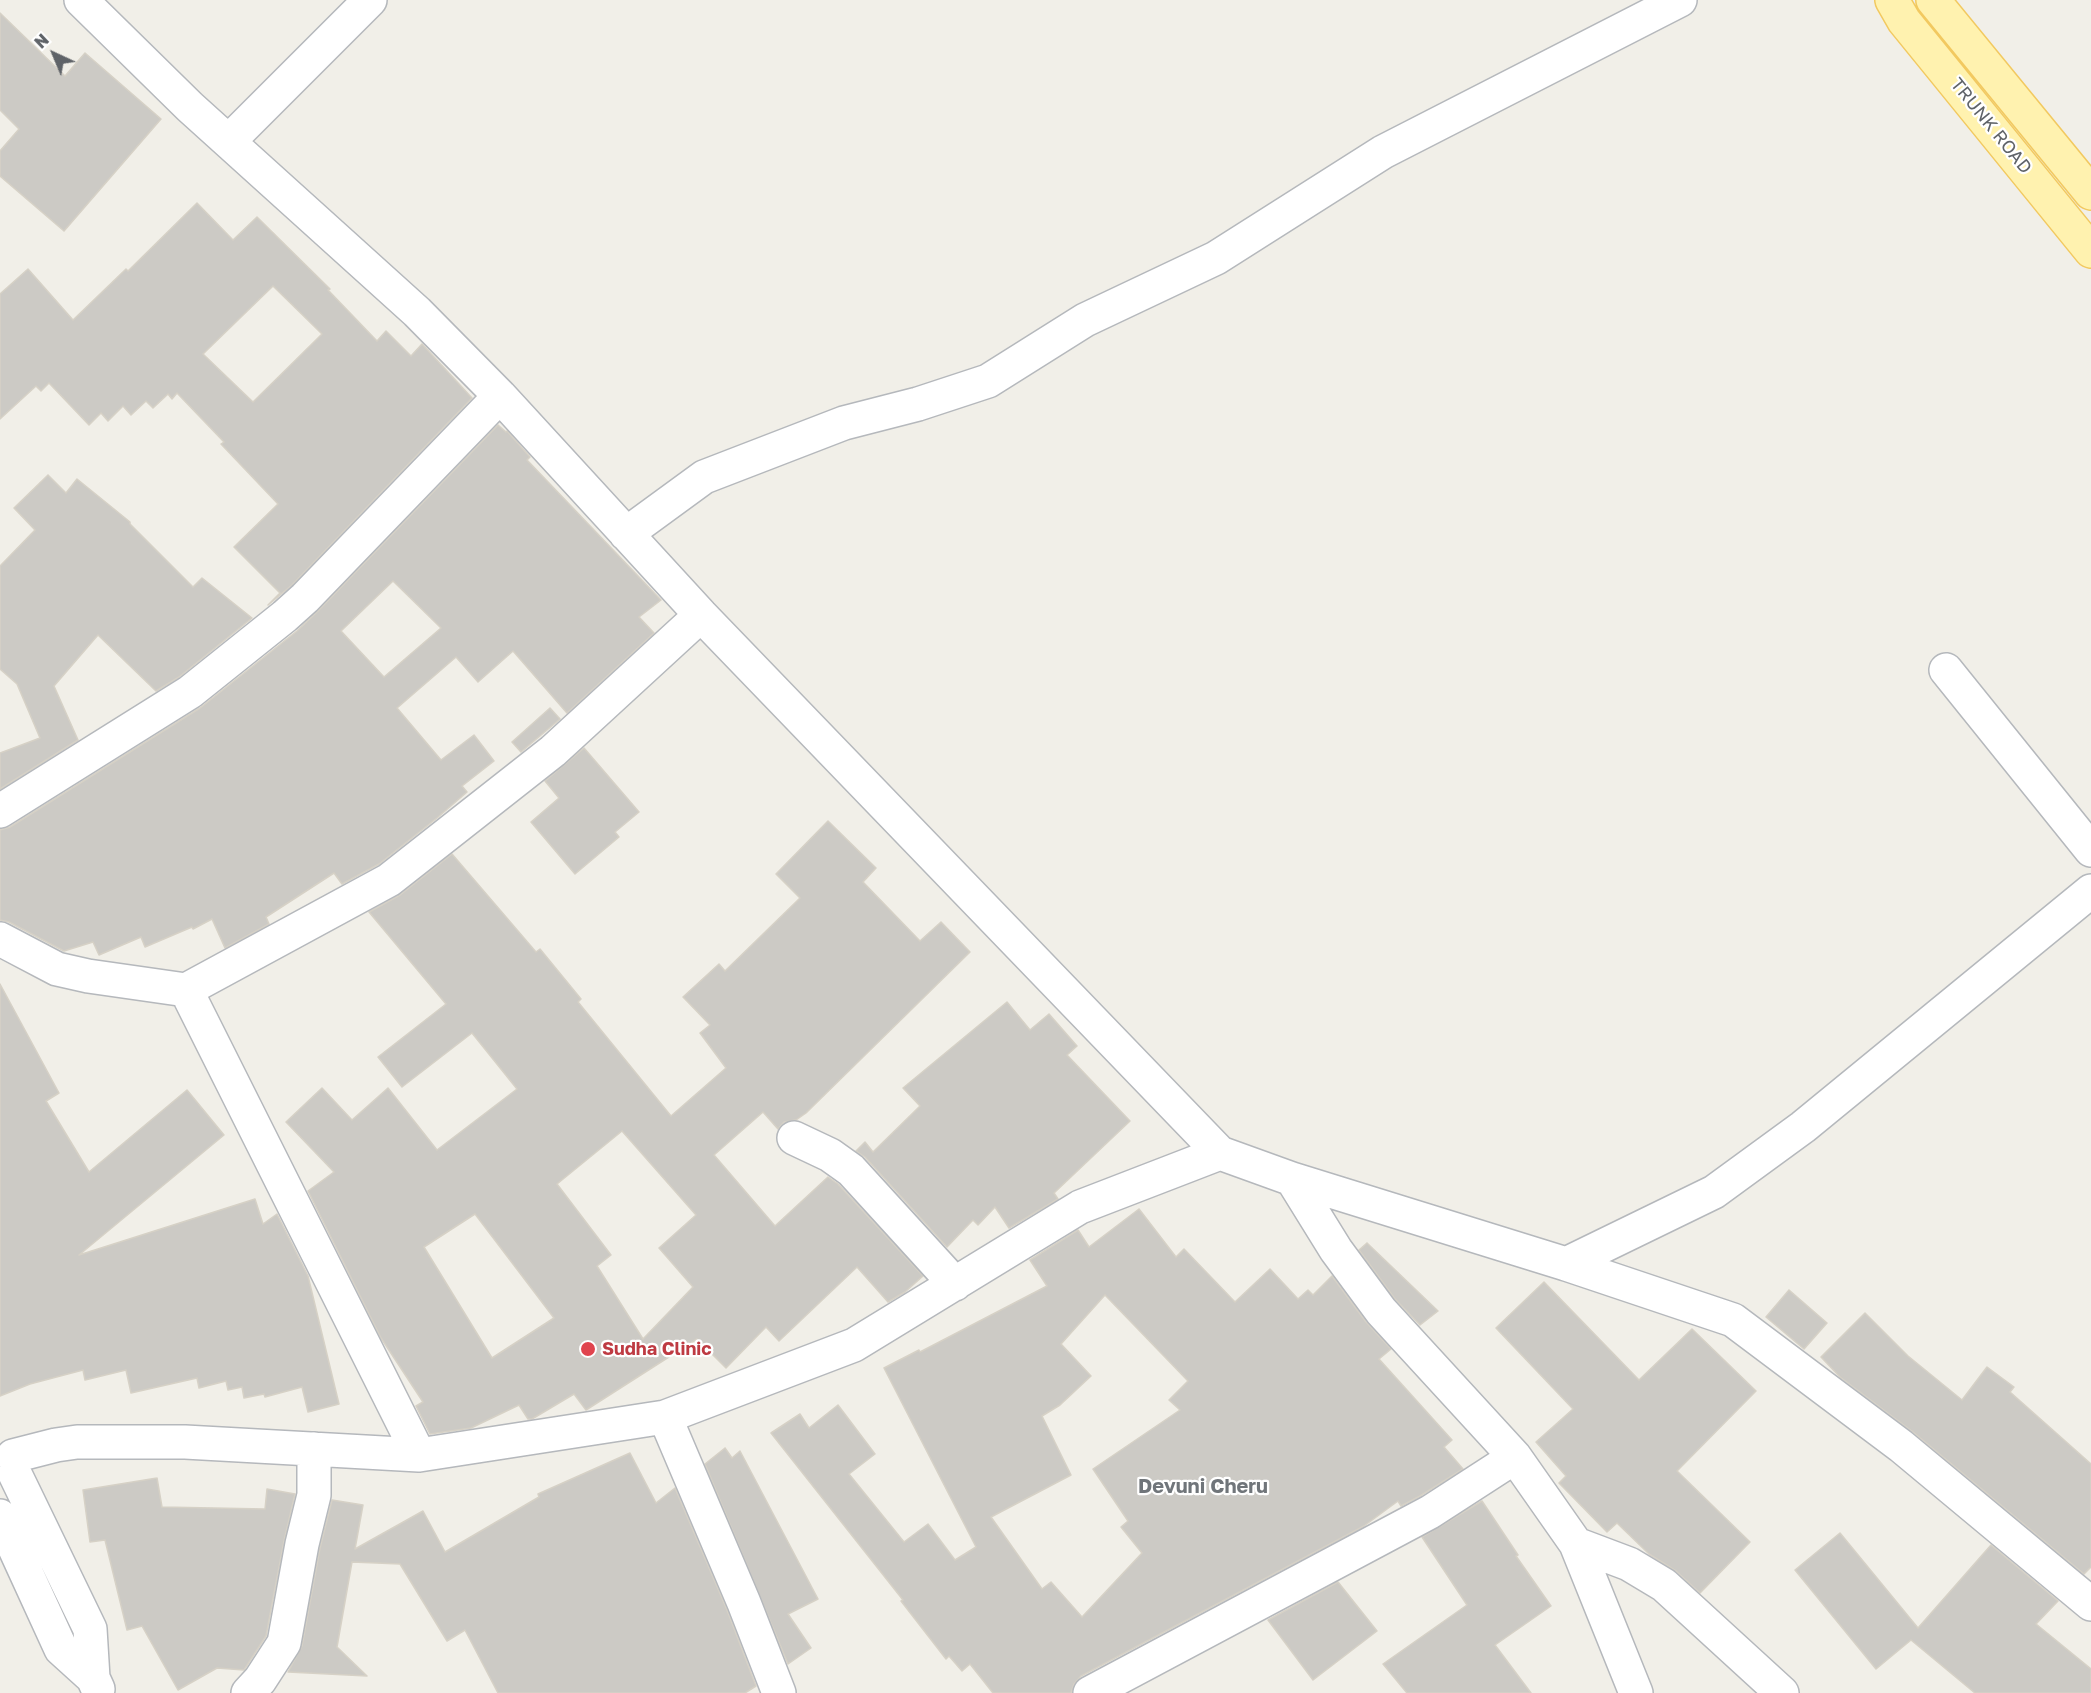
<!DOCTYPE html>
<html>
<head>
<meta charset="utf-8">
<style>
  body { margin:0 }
  #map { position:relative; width:2091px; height:1693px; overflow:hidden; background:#f1efe8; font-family:"Golos Text",sans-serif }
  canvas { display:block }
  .north { position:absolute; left:24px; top:24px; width:60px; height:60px; -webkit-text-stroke:4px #fff; paint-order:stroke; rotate:316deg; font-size:16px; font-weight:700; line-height:24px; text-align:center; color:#5f6368 }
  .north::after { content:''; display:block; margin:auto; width:21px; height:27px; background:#5f6368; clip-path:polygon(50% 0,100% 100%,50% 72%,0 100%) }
</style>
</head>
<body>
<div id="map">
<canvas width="2091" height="1693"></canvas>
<div class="north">N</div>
</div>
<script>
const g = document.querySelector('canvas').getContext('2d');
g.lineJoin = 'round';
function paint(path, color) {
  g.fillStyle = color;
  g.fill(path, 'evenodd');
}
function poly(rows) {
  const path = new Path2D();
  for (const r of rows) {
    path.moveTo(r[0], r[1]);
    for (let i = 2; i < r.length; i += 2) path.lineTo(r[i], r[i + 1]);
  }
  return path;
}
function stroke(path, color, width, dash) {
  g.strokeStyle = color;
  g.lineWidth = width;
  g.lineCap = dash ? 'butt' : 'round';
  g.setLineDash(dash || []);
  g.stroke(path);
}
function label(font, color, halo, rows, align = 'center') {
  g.font = font + ' "Golos Text",sans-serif';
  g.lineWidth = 4.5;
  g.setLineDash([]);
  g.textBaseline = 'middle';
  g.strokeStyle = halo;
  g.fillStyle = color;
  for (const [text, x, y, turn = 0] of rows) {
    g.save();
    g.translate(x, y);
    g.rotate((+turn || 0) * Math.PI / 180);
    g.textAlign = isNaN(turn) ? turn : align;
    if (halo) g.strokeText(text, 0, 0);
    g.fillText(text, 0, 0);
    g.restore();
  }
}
const building = poly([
  [0,13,65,76,85,53,161,119,64,231,0,176,0,151,19,129,0,110,0,13],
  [197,203,233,240,257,217,330,289,328,290,377,341,386,331,411,356,422,344,472,398,292,585,268,605,280,593,234,547,278,504,221,444,224,442,177,393,172,399,168,394,153,408,146,401,131,415,123,406,108,421,101,413,89,425,49,383,41,391,36,386,0,419,0,294,28,269,73,320,126,269,128,271,197,203],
  [273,286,322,334,253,402,203,354,273,286],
  [498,425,506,432,507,431,530,457,527,460,661,600,639,617,654,633,567,713,513,651,478,682,456,657,397,708,441,760,474,735,494,761,462,786,467,792,437,818,379,864,342,884,334,873,266,917,269,924,225,948,212,919,193,929,192,927,145,947,141,937,99,955,93,942,64,951,9,922,0,920,0,830,10,827,200,708,297,631,318,611,498,425],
  [393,581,441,628,384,677,341,631,393,581],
  [48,475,66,493,77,479,130,522,130,524,193,587,202,578,252,618,179,677,156,691,98,635,54,686,78,740,0,789,0,753,40,738,17,684,0,669,0,566,35,530,14,508,48,475],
  [550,708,560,719,521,752,512,742,550,708],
  [584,748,639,812,615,832,619,837,575,874,531,822,559,798,545,781,584,748],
  [828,821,876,868,863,882,920,941,941,922,970,952,806,1113,796,1120,784,1122,778,1129,763,1112,714,1155,775,1226,828,1177,838,1184,923,1276,905,1292,888,1302,857,1267,779,1341,766,1327,726,1368,697,1339,586,1410,574,1394,532,1419,528,1419,519,1405,471,1428,430,1434,416,1406,423,1402,381,1338,308,1191,334,1172,286,1122,322,1088,352,1120,388,1088,437,1150,517,1089,472,1033,402,1087,378,1057,446,1004,369,912,400,895,452,854,536,952,540,949,581,999,578,1002,671,1116,726,1068,700,1033,710,1025,683,997,719,964,725,971,800,898,776,874,828,821],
  [622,1131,696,1215,659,1248,693,1287,643,1339,597,1266,611,1255,557,1184,622,1131],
  [475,1214,554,1318,492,1358,424,1247,475,1214],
  [0,984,59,1093,46,1101,89,1172,187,1090,224,1135,79,1255,255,1199,263,1224,277,1214,308,1276,339,1404,308,1412,302,1387,265,1397,264,1394,244,1398,242,1387,228,1390,226,1381,199,1388,197,1378,131,1393,126,1370,85,1380,83,1370,30,1384,0,1396,0,984],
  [1007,1002,1030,1030,1049,1014,1077,1046,1067,1055,1130,1121,1054,1193,1058,1199,1009,1228,995,1207,978,1225,973,1220,947,1247,865,1157,856,1151,865,1142,873,1152,920,1106,903,1088,1007,1002],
  [1139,1209,1176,1257,1184,1249,1235,1302,1270,1269,1298,1299,1308,1290,1313,1295,1332,1276,1366,1322,1391,1349,1379,1359,1452,1440,1444,1447,1463,1469,1420,1496,1401,1506,1398,1501,1364,1526,1081,1676,1074,1684,1071,1693,993,1693,970,1664,962,1671,949,1656,946,1659,901,1601,903,1600,771,1433,800,1414,809,1428,838,1405,875,1454,849,1474,904,1542,928,1524,955,1560,976,1547,884,1368,919,1350,920,1352,1047,1286,1030,1260,1078,1230,1089,1247,1139,1209],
  [1105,1295,1188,1381,1169,1400,1180,1410,1093,1469,1128,1521,1121,1527,1142,1553,1082,1617,1051,1582,1042,1589,991,1517,1071,1475,1042,1416,1060,1405,1091,1376,1061,1344,1105,1295],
  [1367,1243,1438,1311,1420,1325,1395,1299,1359,1250,1367,1243],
  [1544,1282,1639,1380,1692,1329,1756,1391,1677,1471,1750,1542,1700,1593,1676,1571,1649,1554,1617,1523,1607,1532,1559,1483,1566,1476,1536,1442,1573,1409,1496,1328,1544,1282],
  [1789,1290,1827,1323,1804,1349,1766,1317,1789,1290],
  [1865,1313,1908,1356,1962,1400,1987,1367,2014,1387,2010,1392,2091,1464,2091,1567,2084,1574,1913,1432,1840,1377,1821,1357,1865,1313],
  [725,1448,732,1458,740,1451,818,1599,788,1614,811,1648,788,1664,705,1464,725,1448],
  [630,1453,656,1503,675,1488,727,1610,756,1686,745,1693,498,1693,465,1630,447,1641,400,1564,352,1562,337,1647,367,1676,288,1672,302,1646,320,1548,332,1500,363,1505,355,1549,423,1511,445,1552,539,1497,538,1494,630,1453],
  [157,1478,162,1507,265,1509,267,1489,295,1494,284,1541,266,1636,244,1670,217,1668,178,1690,142,1626,127,1630,105,1540,90,1542,83,1490,157,1478],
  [1482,1501,1518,1555,1516,1556,1551,1606,1495,1645,1531,1693,1407,1693,1383,1664,1467,1605,1422,1537,1482,1501],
  [1840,1533,1918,1628,1991,1545,2058,1601,2036,1624,2091,1669,2091,1693,1975,1693,1911,1640,1876,1669,1795,1570,1840,1533],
  [1338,1582,1377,1631,1313,1680,1268,1620,1338,1582]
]);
paint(building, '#cccac5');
stroke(building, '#d6d1c6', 1.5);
const minor = poly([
  [81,0,190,107,417,312,500,396,701,615,1220,1153],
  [229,141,370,0],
  [626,534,704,477,844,423,918,404,988,381,1085,320,1216,258,1383,152,1680,0],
  [1946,670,2091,850],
  [0,811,190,692,285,616,305,598,500,396],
  [0,939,57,969,88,976,186,990],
  [794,1138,830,1155,851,1170,955,1284],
  [1292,1179,1336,1250,1381,1311,1515,1457,1576,1544,1636,1693],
  [1566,1264,1733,1320,1901,1446,2091,1604],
  [665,1417,744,1603,779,1693],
  [419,1455,186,990,389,880,553,751,701,615],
  [13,1456,56,1445,77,1442,185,1442,419,1455,665,1417,854,1345,1080,1207,1220,1153,1292,1179,1566,1264,1714,1192,1803,1127,2091,891],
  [15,1474,90,1629,93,1678],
  [0,1516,61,1649,93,1678,98,1689],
  [1576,1544,1629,1564,1664,1585,1782,1693],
  [248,1693,260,1680,284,1643,302,1544,314,1495,314,1449],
  [1090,1693,1430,1512,1515,1457]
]);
const major = poly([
  [1892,0,1904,21,2091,251],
  [1933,0,2091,193]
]);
stroke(minor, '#b5b8bc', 36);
stroke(major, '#f2c960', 36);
stroke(minor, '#fff', 33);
stroke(major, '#fff2af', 33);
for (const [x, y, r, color] of [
  [588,1349,8,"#e0444e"]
]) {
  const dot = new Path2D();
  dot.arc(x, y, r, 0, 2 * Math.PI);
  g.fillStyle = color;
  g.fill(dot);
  stroke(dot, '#fff', 2);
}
label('18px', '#5f6368', '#fff', [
  ["TRUNK ROAD",1991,126,51]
]);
label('bold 18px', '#be3a42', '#fff', [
  ["Sudha Clinic",602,1349]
], 'left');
label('bold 20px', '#70757a', '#fff', [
  ["Devuni Cheru",1203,1487]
]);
</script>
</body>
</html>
